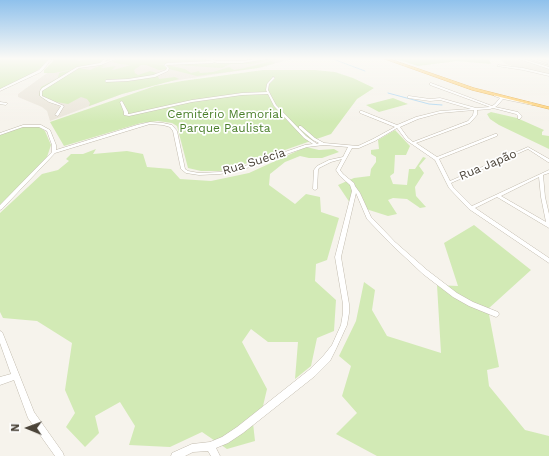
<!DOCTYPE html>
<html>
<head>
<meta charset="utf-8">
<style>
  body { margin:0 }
  #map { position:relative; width:549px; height:456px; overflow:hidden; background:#f6f3ec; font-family:"Work Sans",sans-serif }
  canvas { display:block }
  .north { position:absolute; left:8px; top:408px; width:40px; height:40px; -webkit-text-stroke:3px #fff; paint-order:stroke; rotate:271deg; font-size:11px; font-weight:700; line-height:16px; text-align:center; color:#4b4439 }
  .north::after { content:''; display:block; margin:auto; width:14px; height:18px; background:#4b4439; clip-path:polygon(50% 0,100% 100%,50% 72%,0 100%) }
</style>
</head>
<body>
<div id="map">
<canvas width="549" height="456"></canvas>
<div class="north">N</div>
</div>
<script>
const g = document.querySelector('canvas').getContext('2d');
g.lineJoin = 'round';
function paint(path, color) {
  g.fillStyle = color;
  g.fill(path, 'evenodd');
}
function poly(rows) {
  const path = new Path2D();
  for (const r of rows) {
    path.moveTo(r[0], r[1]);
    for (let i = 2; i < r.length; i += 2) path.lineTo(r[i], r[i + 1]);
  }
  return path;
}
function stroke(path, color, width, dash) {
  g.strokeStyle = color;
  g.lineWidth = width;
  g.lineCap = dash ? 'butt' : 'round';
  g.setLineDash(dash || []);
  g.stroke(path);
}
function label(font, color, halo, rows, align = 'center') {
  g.font = font + ' "Work Sans",sans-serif';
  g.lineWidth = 3.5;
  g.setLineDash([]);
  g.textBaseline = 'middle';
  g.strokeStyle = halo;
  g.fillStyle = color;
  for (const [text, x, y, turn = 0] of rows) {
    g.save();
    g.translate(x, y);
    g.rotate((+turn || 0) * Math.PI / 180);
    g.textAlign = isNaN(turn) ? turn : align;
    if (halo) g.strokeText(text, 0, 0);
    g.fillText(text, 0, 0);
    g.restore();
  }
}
paint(poly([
  [54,58,297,58,283,61,264,67,166,82,122,94,50,121,47,111,42,107,18,97,18,94,47,73,53,65],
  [504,58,549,58,549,74,508,65,501,61,505,59]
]), '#eae5da');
paint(poly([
  [0,58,50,58,41,68,33,73,0,89],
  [54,58,79,58,77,61,93,58,115,59,99,64,54,73,44,73,44,70,53,61],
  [119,58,201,58,213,63,244,62,269,59,280,59,250,64,230,64,222,68,144,63,167,65,185,69,191,73,199,71,200,73,213,72,229,67,234,70,245,68,271,61,275,63,258,68,197,76,169,69,159,70,146,65,141,65,134,70,135,73,138,75,150,71,157,73,159,79,175,77,179,79,122,94,89,106,90,103,87,99,81,97,68,104,45,100,39,95,41,87,58,78,59,73,79,68,90,70,101,65,106,66,101,67,103,68,116,66,112,70,113,70,131,65,120,64,112,62],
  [392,58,488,58,491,64,457,61,418,66],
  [263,70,315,70,335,72,353,78,374,88,357,99,331,134,230,169,219,171,201,171,188,168,177,126,172,123,158,121,141,123,64,146,50,122,155,86,182,81],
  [393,98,408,104,379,112,366,105],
  [491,112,517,118,544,130,542,132,542,135,549,136,549,149,499,125,490,119,487,114],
  [22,126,39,127,45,131,51,145,47,157,30,178,0,205,0,135],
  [395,130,410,146,406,155,395,155,394,173,390,176,393,184,407,185,409,169,415,169,423,157,426,158,419,166,424,173,415,187,416,196,426,207,420,208,407,199,393,198,388,200,397,214,388,216,366,209,361,195,352,194,350,203,338,185,354,178,370,176,371,169,376,162,376,157,371,154,371,150,379,149,378,140],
  [306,147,319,150,334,149,339,152,322,158,309,158,300,156,285,162,270,174,269,185,295,204,306,194,320,197,321,212,339,218,327,260,316,264,315,281,336,300,334,331,317,338,311,366,295,379,298,342,268,342,251,329,242,342,267,389,263,406,253,423,255,441,227,449,202,432,170,447,129,445,135,426,120,402,95,416,99,433,85,447,66,427,75,413,65,390,72,343,37,321,3,318,0,312,0,213,42,174,58,170,69,161,66,159,71,154,83,154,96,149,93,154,127,151,143,154,147,167,171,169,180,179,211,181,249,173],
  [474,225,531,270,488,309,499,367,487,370,489,386,525,430,549,436,549,456,377,456,336,434,357,413,342,396,351,366,339,356,356,321,364,282,375,290,372,310,387,336,441,353,437,285,458,286,444,243]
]), '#d2eab5');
stroke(poly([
  [330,58,365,71],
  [388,93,429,104,442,105]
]), '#a9d4f2', 1);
const minor = poly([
  [50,58,53,58,41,72,0,91,0,89,39,70,50,58],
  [105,58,108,58,105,62,114,58,118,58,101,65,79,68,42,91,42,96,51,100,64,106,58,116,55,115,61,106,49,102,40,96,40,91,42,88,77,67,100,63,105,58],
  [202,58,207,58,217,61,242,61,264,58,273,58,242,63,217,63,214,62,213,63,167,65,166,65,169,68,168,71,155,77,128,81,106,82,105,81,106,80,128,79,153,75,166,70,167,68,164,65,167,63,212,61,202,58],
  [516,58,520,58,549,67,549,69,516,58],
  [528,58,532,58,548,64,546,64,528,58],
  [542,58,549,59,549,61,542,58],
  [498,65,523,68,549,74,549,76,523,70,497,66,498,65],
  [273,77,275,78,269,84,268,90,276,105,306,136,317,144,319,143,313,140,299,128,299,126,301,126,315,138,324,143,358,146,373,139,395,127,360,113,360,111,362,111,397,125,416,117,440,111,471,109,440,100,430,101,408,98,408,96,409,96,430,99,440,98,476,108,490,107,430,85,430,83,431,83,492,106,495,104,500,98,494,96,494,94,495,94,503,97,533,103,533,105,532,105,503,99,497,106,495,107,518,112,522,116,520,119,518,119,518,116,516,114,493,108,490,109,477,110,477,115,470,123,416,143,437,157,495,134,497,134,497,136,439,159,450,181,528,147,549,159,549,162,548,162,528,149,451,183,453,187,472,206,549,170,549,173,543,175,545,197,549,214,549,228,497,197,475,208,549,258,549,263,469,209,449,188,435,160,406,140,397,128,375,141,359,148,352,148,340,170,343,174,354,183,355,186,360,193,371,217,395,242,427,270,457,293,473,302,498,312,499,314,498,316,496,317,469,306,453,297,423,274,391,244,367,219,356,193,341,257,349,304,349,313,347,325,336,349,330,361,315,376,243,433,228,443,216,448,220,456,211,456,208,451,193,452,185,456,171,456,172,453,192,444,210,442,222,437,237,427,309,370,324,355,332,345,341,325,343,313,343,304,335,257,352,191,350,185,340,176,336,170,342,159,331,162,319,168,318,170,317,189,315,190,313,189,314,170,317,166,329,160,343,157,348,147,324,145,307,147,238,171,220,174,199,175,186,173,181,169,173,131,170,127,163,125,150,124,55,153,2,209,0,210,0,205,52,152,52,145,47,131,39,127,23,127,0,135,0,133,23,125,41,125,50,130,56,145,56,150,137,125,150,122,163,123,172,125,177,131,185,169,188,171,199,173,220,172,236,169,305,145,313,144,304,138,274,106,268,94,242,95,192,102,129,116,124,115,124,112,120,102,122,101,128,112,128,114,129,114,192,100,242,93,267,92,266,90,267,84,273,77],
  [474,110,473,115,468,121,413,142,408,138,400,127,418,119,440,113,474,110],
  [539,177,541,197,546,222,501,196,539,177],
  [0,102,7,103,7,104,6,105,0,104,0,102],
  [0,331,2,332,3,334,34,412,63,453,64,456,55,456,28,418,14,380,0,385,0,377,11,374,0,343,0,331]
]);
const highway = poly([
  [387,58,474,88,549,107,549,109,472,90,382,58,387,58]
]);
stroke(minor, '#c2bbae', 1);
stroke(highway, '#e0a43c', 1);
paint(minor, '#fff');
paint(highway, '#ffcf6e');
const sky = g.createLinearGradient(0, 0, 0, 122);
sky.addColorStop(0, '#8fc1ec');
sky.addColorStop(0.48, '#fbfaf6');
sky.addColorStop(1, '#fbfaf600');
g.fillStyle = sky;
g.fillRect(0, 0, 549, 122);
label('12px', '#4a7f2a', '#fff', [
  ["Cemitério Memorial",225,114],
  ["Parque Paulista",225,128]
]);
label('12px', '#4b4439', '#fff', [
  ["Rua Suécia",254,162,-17],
  ["Rua Japão",488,165,-23]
]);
</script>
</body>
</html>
